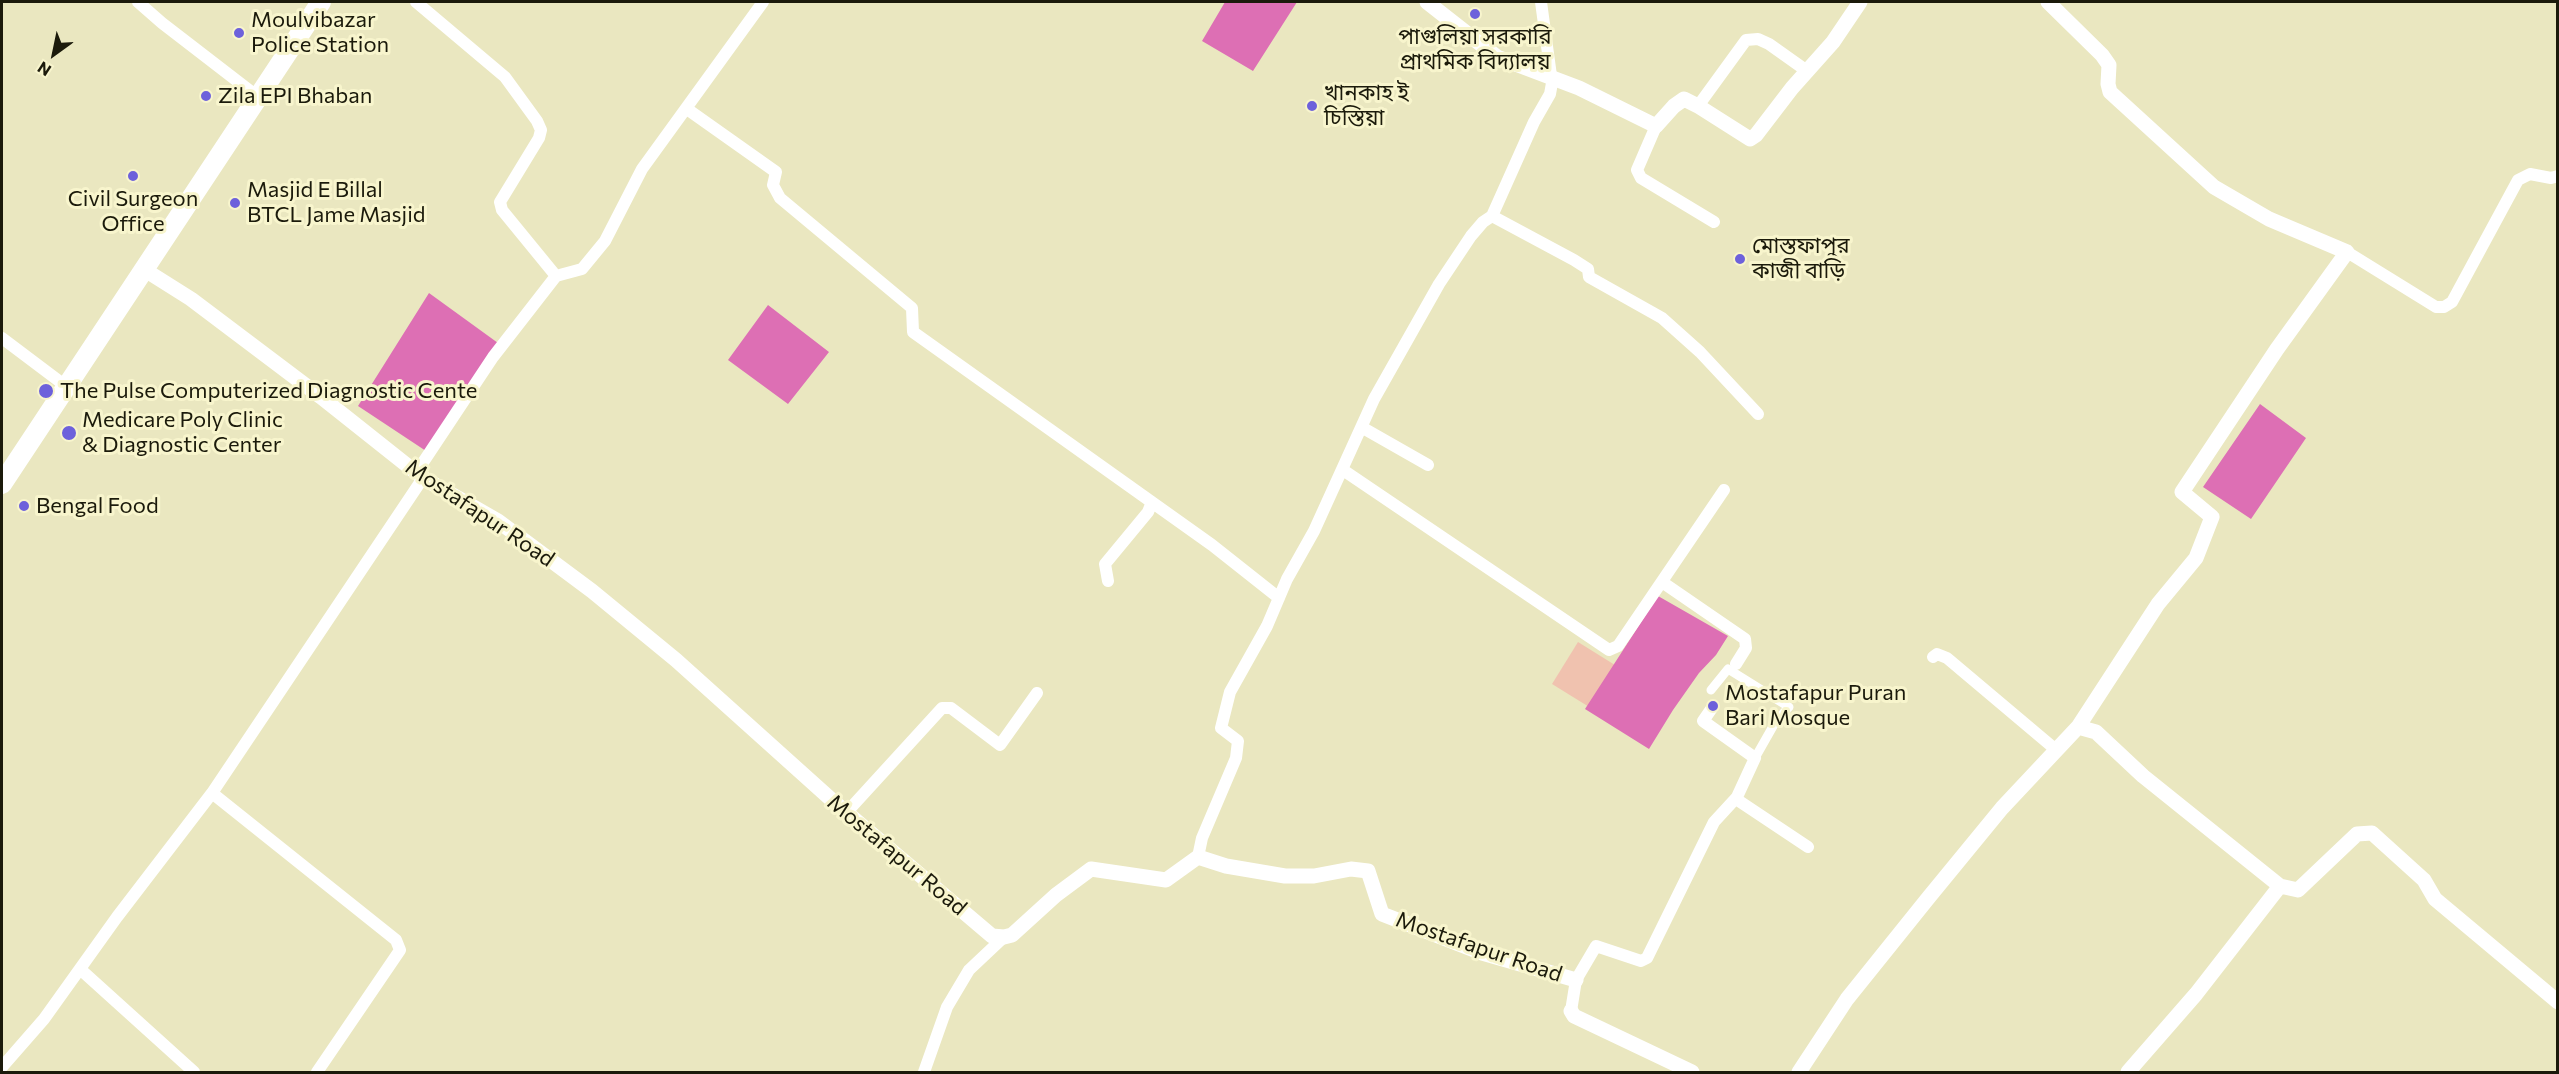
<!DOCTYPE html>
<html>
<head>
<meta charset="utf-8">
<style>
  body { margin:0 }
  #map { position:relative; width:2559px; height:1074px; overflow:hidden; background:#eae7c0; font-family:Commissioner,sans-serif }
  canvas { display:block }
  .frame { position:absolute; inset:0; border:3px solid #1b1a0b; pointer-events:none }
  .north { position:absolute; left:24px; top:24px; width:60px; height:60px; -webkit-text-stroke:4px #f8f5cd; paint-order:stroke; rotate:213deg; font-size:16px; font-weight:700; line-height:24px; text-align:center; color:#1b1a0b }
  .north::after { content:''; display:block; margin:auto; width:21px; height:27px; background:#1b1a0b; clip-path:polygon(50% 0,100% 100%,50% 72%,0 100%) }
</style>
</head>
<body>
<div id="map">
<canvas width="2559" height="1074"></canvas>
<div class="frame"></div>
<div class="north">N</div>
</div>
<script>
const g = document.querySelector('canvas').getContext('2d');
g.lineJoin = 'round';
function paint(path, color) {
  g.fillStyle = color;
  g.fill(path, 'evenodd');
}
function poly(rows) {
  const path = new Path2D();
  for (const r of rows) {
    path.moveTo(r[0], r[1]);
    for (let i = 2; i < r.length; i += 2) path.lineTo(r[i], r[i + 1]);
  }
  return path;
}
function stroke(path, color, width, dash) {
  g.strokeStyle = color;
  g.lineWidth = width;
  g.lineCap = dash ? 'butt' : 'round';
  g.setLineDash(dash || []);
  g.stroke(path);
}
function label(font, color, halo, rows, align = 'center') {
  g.font = font + ' Commissioner,"Noto Sans Bengali",sans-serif';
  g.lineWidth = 6;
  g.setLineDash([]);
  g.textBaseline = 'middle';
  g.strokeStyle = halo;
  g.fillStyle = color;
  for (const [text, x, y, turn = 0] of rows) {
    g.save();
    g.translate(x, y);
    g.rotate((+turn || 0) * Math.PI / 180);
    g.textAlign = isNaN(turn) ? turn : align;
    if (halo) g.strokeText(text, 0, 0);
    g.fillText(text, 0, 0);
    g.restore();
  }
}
paint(poly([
  [1578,642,1623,670,1594,710,1552,684]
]), '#f0c2af');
paint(poly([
  [1225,2,1297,2,1253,71,1202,41],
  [429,293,498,343,426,451,358,406],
  [768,305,829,352,788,404,728,360],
  [2260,404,2306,438,2251,519,2203,487],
  [1658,596,1728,636,1716,655,1699,673,1673,710,1649,749,1585,709]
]), '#dd6fb4');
stroke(poly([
  [1711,690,1728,669,1789,707,1776,721,1755,758]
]), '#fff', 9);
stroke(poly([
  [138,2,162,23,258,97],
  [416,2,505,77,537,121,541,130,539,138,500,202,502,210,556,276],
  [1698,106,1746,40,1758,39,1769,44,1807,71],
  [687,109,776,172,773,185,780,198,912,308,913,332,1212,545,1279,598],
  [1656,126,1637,170,1641,178,1714,222],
  [1492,216,1574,260,1588,269,1589,277,1662,318,1700,352,1758,414],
  [2347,252,2436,307,2444,307,2452,302,2518,180,2530,174,2551,178,2558,176],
  [2,338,67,387],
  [1363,428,1428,465],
  [1343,470,1609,650,1618,646,1724,490],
  [416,473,493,357,556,276,582,269,605,241,642,169,763,2],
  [1108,581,1105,564,1148,512,1152,502],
  [1662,582,1745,639,1746,648,1736,664],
  [1933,657,1937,654,1947,658,2055,749],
  [212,793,396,940,400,950,317,1072],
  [1736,799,1808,847],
  [846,813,942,708,951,708,1000,745,1037,693],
  [1198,857,1202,838,1236,758,1238,741,1221,728,1230,692,1267,626,1287,579,1314,531,1374,399,1439,284,1471,236,1483,222,1492,216,1534,122,1550,94,1552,83,1541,2],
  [80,969,194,1072],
  [1571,1011,1576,980,1596,946,1641,961,1647,958,1714,822,1737,797,1755,758,1703,721,1712,708],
  [2,1067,44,1019,117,917,212,793,423,478],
  [924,1072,947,1007,969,970,1004,937]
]), '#fff', 12);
stroke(poly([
  [1427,2,1497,57,1579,88,1656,126,1674,106,1684,99,1698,106,1750,139,1756,135,1792,88,1833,42,1860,2],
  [145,270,191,299,321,397,423,478,498,521,592,591,676,660,834,802,992,936,1004,937,1012,935,1056,895,1091,869,1166,880,1198,857,1226,866,1285,876,1314,876,1351,869,1368,871,1382,914,1482,953,1576,980],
  [2078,727,2096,732,2143,776,2280,886,2298,890,2357,834,2372,833,2424,880,2435,899,2558,1002],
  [1571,1011,1574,1016,1692,1072],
  [1799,1072,1847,999,1929,897,2002,808,2078,727,2158,604,2196,558,2212,517,2182,492,2277,349,2347,252,2269,219,2214,187,2110,92,2108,84,2109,65,2102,55,2048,2],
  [2128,1072,2196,994,2280,886]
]), '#fff', 15);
stroke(poly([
  [2,484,321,2]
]), '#fff', 20);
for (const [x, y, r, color] of [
  [1475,14,6,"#6d61db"],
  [239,33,6,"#6d61db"],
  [206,96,6,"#6d61db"],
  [1312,106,6,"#6d61db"],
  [133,176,6,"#6d61db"],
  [235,203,6,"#6d61db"],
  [1740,259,6,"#6d61db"],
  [46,391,8,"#6d61db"],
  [69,433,8,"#6d61db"],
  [24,506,6,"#6d61db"],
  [1713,706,6,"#6d61db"]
]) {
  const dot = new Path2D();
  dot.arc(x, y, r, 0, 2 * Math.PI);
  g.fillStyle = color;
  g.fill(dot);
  stroke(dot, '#f8f5cd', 2);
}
label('22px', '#1b1a0b', '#f8f5cd', [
  ["Moulvibazar",251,20],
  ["Police Station",251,45],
  ["পাগুলিয়া সরকারি",1475,37,"center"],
  ["প্রাথমিক বিদ্যালয়",1475,62,"center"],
  ["খানকাহ ই",1324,93],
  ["চিস্তিয়া",1324,118],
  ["Zila EPI Bhaban",218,96],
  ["Masjid E Billal",247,190],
  ["BTCL Jame Masjid",247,215],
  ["Civil Surgeon",133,199,"center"],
  ["Office",133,224,"center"],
  ["মোস্তফাপুর",1752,246],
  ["কাজী বাড়ি",1752,271],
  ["The Pulse Computerized Diagnostic Cente",60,391],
  ["Medicare Poly Clinic",82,420],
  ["& Diagnostic Center",82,445],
  ["Bengal Food",36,506],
  ["Mostafapur Puran",1725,693],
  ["Bari Mosque",1725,718]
], 'left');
label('22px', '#1b1a0b', '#f8f5cd', [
  ["Mostafapur Road",480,513,34],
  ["Mostafapur Road",897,855,40],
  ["Mostafapur Road",1479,947,19]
]);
</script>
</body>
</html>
